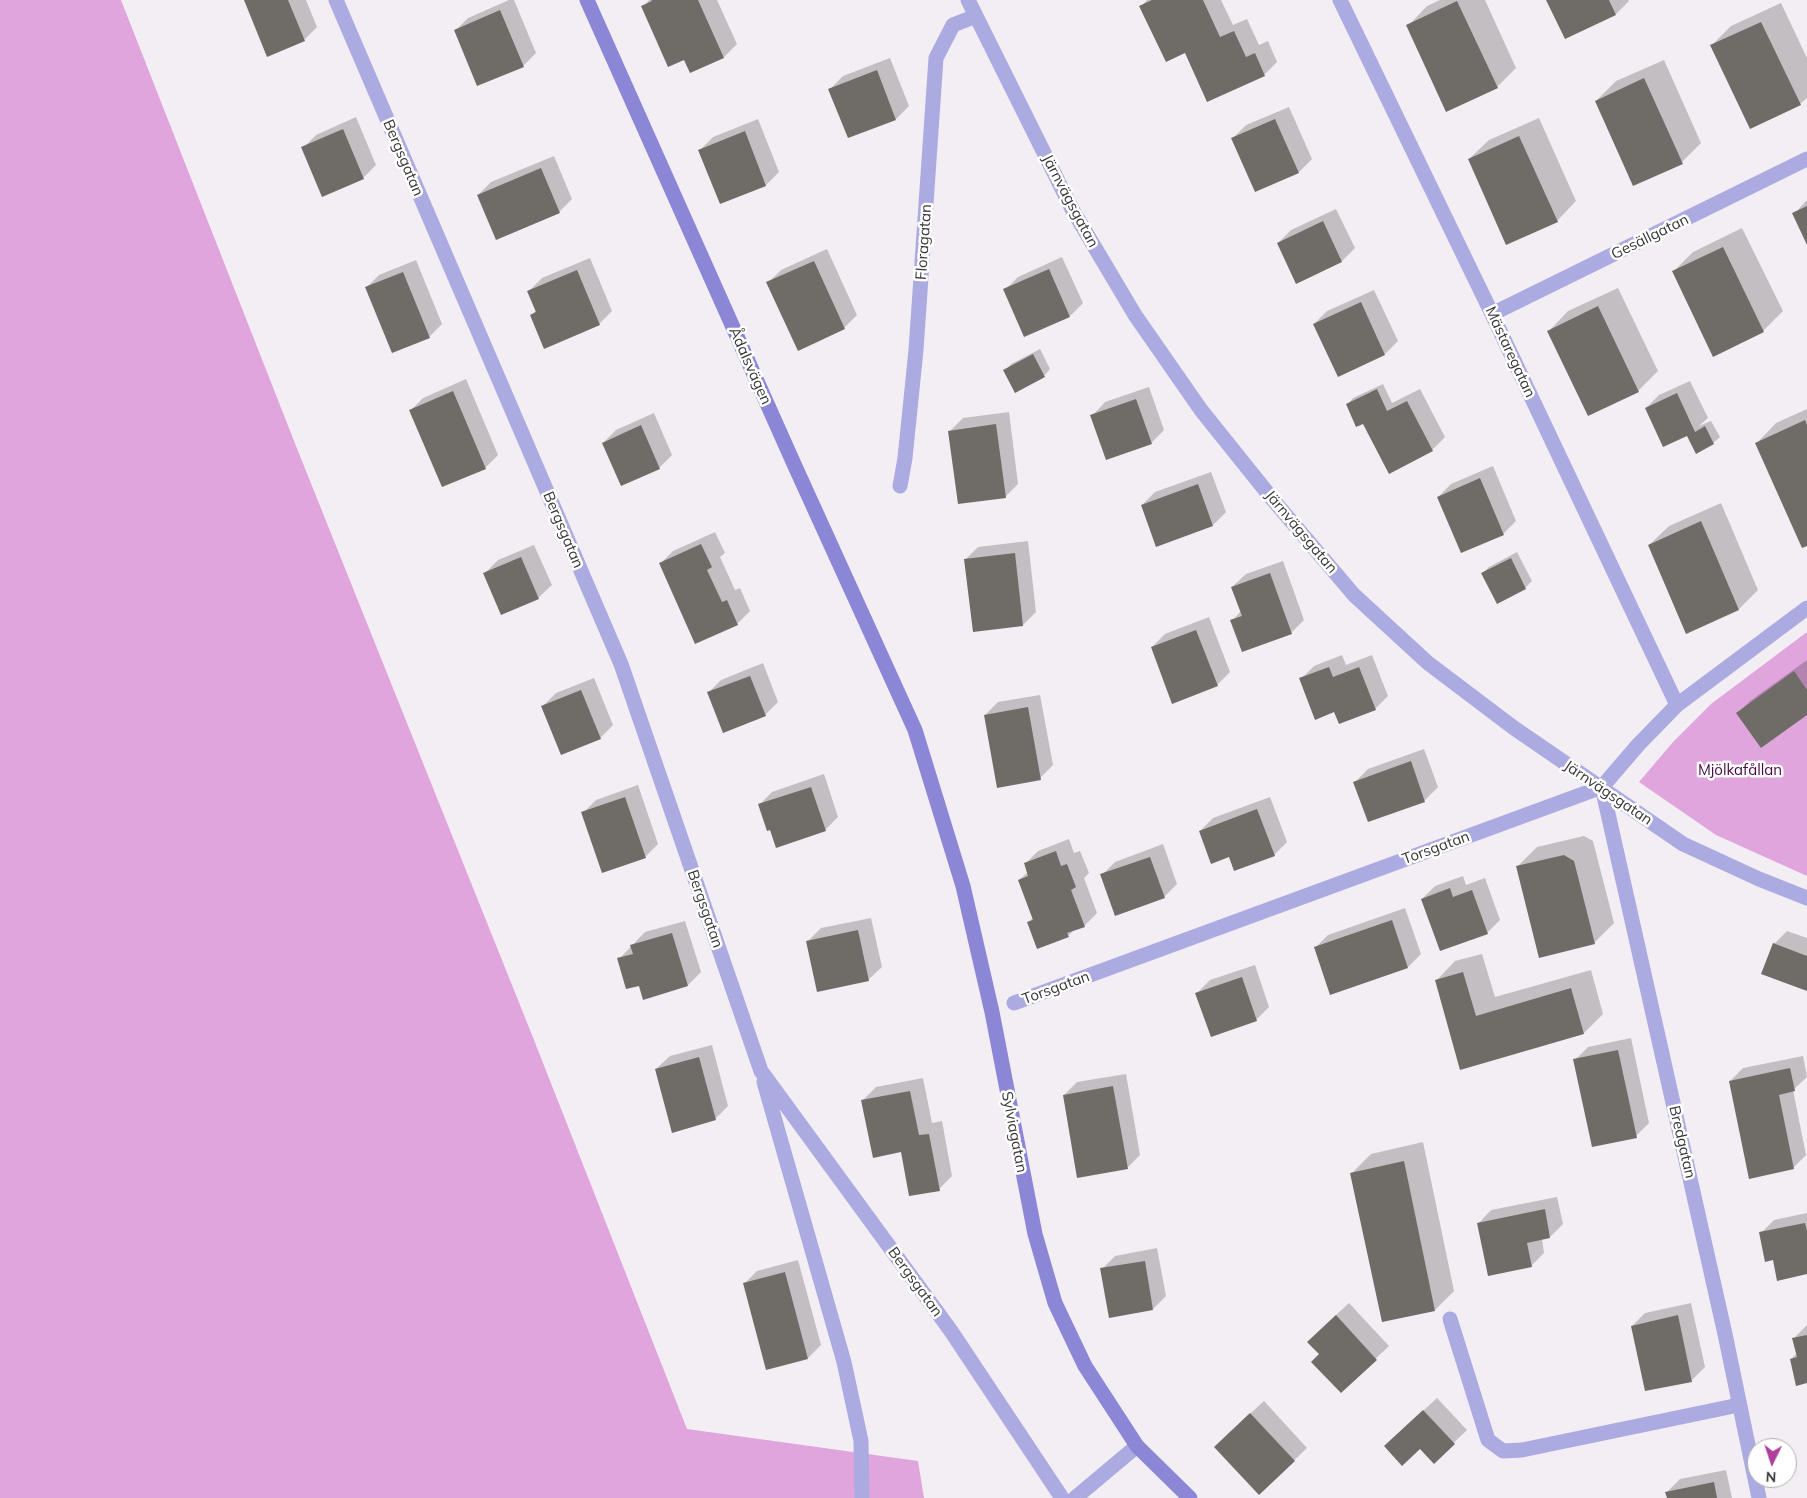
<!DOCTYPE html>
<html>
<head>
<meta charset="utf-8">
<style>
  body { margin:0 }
  #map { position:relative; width:1807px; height:1498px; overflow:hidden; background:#f3eef3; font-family:Mulish,sans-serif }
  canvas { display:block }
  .north { position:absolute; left:1747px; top:1438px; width:50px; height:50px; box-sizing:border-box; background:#fff; border:1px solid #afafaf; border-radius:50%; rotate:184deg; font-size:14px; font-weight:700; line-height:20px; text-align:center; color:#383638 }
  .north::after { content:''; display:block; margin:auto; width:18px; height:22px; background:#af3f9b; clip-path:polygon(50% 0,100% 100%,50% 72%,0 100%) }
</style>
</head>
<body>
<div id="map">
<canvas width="1807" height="1498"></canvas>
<div class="north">N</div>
</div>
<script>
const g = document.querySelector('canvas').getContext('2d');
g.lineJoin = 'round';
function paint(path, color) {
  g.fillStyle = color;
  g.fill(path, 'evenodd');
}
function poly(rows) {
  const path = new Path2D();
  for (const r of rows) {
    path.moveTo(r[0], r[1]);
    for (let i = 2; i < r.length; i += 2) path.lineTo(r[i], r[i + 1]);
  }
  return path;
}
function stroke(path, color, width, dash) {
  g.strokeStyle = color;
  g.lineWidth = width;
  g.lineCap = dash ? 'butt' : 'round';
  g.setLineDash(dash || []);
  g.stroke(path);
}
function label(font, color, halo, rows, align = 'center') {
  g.font = font + ' Mulish,sans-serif';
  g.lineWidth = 5;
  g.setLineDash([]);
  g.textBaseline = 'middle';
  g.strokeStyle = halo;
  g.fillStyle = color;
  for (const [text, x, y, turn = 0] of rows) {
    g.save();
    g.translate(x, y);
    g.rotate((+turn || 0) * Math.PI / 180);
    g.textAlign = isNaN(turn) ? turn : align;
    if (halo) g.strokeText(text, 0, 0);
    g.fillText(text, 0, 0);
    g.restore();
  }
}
paint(poly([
  [0,0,121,0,296,446,532,1035,687,1429,918,1461,924,1498,0,1498],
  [1807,632,1807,876,1716,835,1639,782,1673,742,1711,704]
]), '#e0a5dd');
paint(poly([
  [245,0,306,0,317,27,304,40],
  [509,0,514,0,536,53,523,66,455,31,468,18],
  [649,0,717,0,737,44,724,57,691,71,685,58,643,7],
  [1147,0,1221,0,1233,25,1247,19,1259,45,1268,41,1277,62,1264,75,1186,52,1141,7],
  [1440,0,1485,0,1516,68,1497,87,1408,26,1427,6],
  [1547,0,1628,0,1629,1,1616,14,1565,38],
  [1781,3,1807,58,1807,98,1800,104,1712,45,1731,26],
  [890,58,909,106,896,119,848,137,830,89,843,76],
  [1664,60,1701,143,1682,162,1596,101,1616,81],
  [1289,107,1312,159,1299,172,1233,138,1246,125],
  [356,117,376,165,363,178,303,148,316,135],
  [1539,118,1576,201,1557,221,1469,159,1489,140],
  [758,119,779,172,766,185,720,203,700,150,713,137],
  [554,156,572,199,559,212,478,195,491,182],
  [1807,200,1807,242,1794,214],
  [1336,209,1355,248,1342,261,1297,282,1278,243,1291,230],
  [1742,228,1783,311,1763,331,1673,272,1693,252],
  [827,249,857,315,844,328,768,283,781,270],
  [1062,257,1083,303,1070,316,1005,290,1018,277],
  [590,258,612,311,599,324,531,315,537,310,529,291,542,278],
  [416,260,442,324,429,337,366,288,379,275],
  [1618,288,1658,371,1638,391,1589,415,1549,331,1568,311],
  [1374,290,1398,341,1385,354,1314,324,1327,311],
  [1040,349,1050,369,1044,376,1005,371,1011,364],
  [466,379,498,455,485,468,442,486,410,411,423,398],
  [1690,381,1708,418,1699,426,1711,421,1720,437,1713,443,1687,434,1646,408,1659,395],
  [1383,384,1392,403,1420,389,1445,437,1432,450,1347,405,1353,398],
  [1149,387,1164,430,1151,443,1092,416,1105,402],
  [1807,409,1807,544,1757,443,1776,423],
  [1009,412,1018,484,1005,497,950,431,963,418],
  [654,413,672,455,659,468,603,443,616,430],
  [1493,466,1516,521,1503,534,1438,497,1451,484],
  [1211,472,1226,512,1213,525,1142,505,1155,492],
  [1721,503,1758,590,1739,609,1687,632,1649,545,1669,526],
  [715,532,725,553,720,557,735,590,740,588,750,611,737,624,660,564,673,551],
  [1028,541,1036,612,1023,625,965,560,978,547],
  [534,545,552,585,538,598,485,573,498,560],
  [1517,552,1532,581,1525,588,1497,602,1483,573,1489,567],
  [1283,561,1304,620,1291,633,1232,621,1241,611,1232,587,1246,574],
  [1209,617,1230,672,1217,685,1152,647,1165,634],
  [1342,655,1346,665,1372,655,1388,696,1375,709,1301,679,1314,666],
  [1807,660,1807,713,1737,714,1750,701],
  [763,663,778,702,765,715,708,693,721,680],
  [594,678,613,725,600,738,543,706,556,693],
  [1040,695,1053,765,1040,778,985,715,998,702],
  [1424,749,1438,787,1425,800,1369,821,1355,782,1368,769],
  [824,774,838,817,825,830,759,805,772,792],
  [638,785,658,844,645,857,583,813,596,800],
  [1270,797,1287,842,1274,855,1229,855,1200,831,1213,818],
  [1584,836,1593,841,1614,923,1594,943,1517,867,1537,847],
  [1069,839,1074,853,1080,851,1089,873,1084,878,1097,913,1084,926,1076,928,1068,936,1028,922,1034,917,1019,880,1028,872,1025,864,1038,851],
  [1163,844,1177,884,1164,897,1102,875,1115,862],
  [1463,876,1466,885,1485,878,1500,920,1487,933,1422,899,1435,886],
  [1405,908,1421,954,1408,967,1331,994,1315,948,1328,935],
  [871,918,882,967,868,980,808,941,821,928],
  [685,921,701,972,688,985,640,984,619,959,645,932],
  [1787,931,1807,938,1807,990,1774,944],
  [1482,954,1495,997,1591,970,1603,1014,1584,1033,1461,1068,1436,981,1455,961],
  [1255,965,1269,1007,1256,1020,1197,993,1210,980],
  [1631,1038,1649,1123,1636,1136,1575,1060,1588,1047],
  [712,1045,728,1106,715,1119,656,1069,670,1056],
  [1803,1056,1807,1077,1793,1090,1806,1155,1793,1168,1730,1081,1743,1068],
  [1126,1074,1140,1155,1127,1168,1064,1095,1077,1082],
  [923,1078,932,1123,942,1121,952,1176,939,1189,902,1151,863,1100,876,1087],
  [1423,1142,1454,1291,1435,1310,1352,1173,1371,1154],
  [1557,1197,1563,1224,1550,1237,1542,1239,1544,1253,1531,1266,1478,1224,1491,1210],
  [1807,1213,1807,1273,1774,1259,1761,1233,1774,1220],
  [1157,1248,1166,1296,1153,1309,1102,1269,1115,1256],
  [798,1260,821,1345,808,1358,767,1369,744,1284,757,1271],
  [1349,1303,1389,1346,1341,1391,1321,1329],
  [1691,1303,1705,1367,1692,1380,1632,1326,1645,1313],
  [1807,1325,1807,1382,1791,1359,1797,1353,1794,1338],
  [1437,1398,1467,1430,1434,1462,1420,1447,1399,1433],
  [1264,1401,1307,1448,1259,1494,1228,1434],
  [1726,1470,1732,1498,1668,1498,1667,1492,1680,1479]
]), '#0003');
paint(poly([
  [244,0,288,0,305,41,267,57],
  [651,0,698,0,724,58,690,73,684,60,668,67,641,6,652,1],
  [1152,0,1203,0,1220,37,1234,31,1246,57,1255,53,1265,76,1207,102,1185,53,1166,62,1139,6],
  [1546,0,1609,0,1616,15,1565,39],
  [1457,1,1498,88,1446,112,1406,25],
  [500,10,524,67,477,86,454,30],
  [1761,22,1801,105,1750,129,1710,45],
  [877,70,896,120,848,138,828,89],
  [1644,78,1683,164,1633,186,1595,101],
  [1275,119,1299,173,1255,192,1231,138],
  [343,129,364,179,322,197,301,147],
  [745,131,766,186,720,204,698,150],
  [1519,136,1558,222,1506,245,1468,159],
  [541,168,560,213,496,240,477,195],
  [1807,206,1807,245,1792,213],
  [1323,221,1342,262,1296,284,1277,243],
  [1723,247,1764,332,1713,357,1672,271],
  [814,261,845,329,798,351,766,282],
  [1049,269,1070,317,1024,337,1003,289],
  [577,270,600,325,544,349,530,315,536,312,527,291],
  [403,272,430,338,392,353,365,287],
  [1361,302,1385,355,1338,377,1313,324],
  [1598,306,1639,392,1588,416,1547,331],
  [1033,354,1045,377,1015,393,1003,370],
  [1377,389,1387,411,1407,401,1433,451,1389,474,1363,424,1356,427,1346,404],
  [453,391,486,469,442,487,409,410],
  [1677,393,1695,432,1705,426,1714,444,1696,454,1687,436,1663,447,1645,408],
  [1136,399,1152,444,1106,460,1090,415],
  [1805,420,1807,425,1807,546,1802,548,1755,443],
  [996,424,1006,498,958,504,948,431],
  [641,425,660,469,621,486,602,443],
  [1480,478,1504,535,1461,553,1437,497],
  [1198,484,1213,526,1156,547,1141,505],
  [1701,521,1739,610,1686,634,1648,545],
  [701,544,712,567,707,570,722,602,727,600,738,625,695,644,659,563],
  [1015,553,1023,626,973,632,964,559],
  [521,557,539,599,501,615,483,573],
  [1511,558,1526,589,1497,604,1481,573],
  [1270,573,1292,634,1242,652,1230,620,1242,616,1231,587],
  [1196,630,1218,686,1172,704,1151,647],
  [1329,667,1333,677,1359,667,1376,710,1339,724,1334,712,1315,720,1299,678],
  [1794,671,1807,690,1807,715,1761,748,1736,713],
  [750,676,766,716,723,733,707,692],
  [581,690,601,739,561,755,541,706],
  [1028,707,1041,780,997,788,984,715],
  [1411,761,1425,802,1368,822,1353,782],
  [811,787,826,831,776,848,770,830,767,831,758,804],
  [625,797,646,858,602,873,581,812],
  [1257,809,1275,856,1234,871,1229,857,1211,864,1199,831],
  [1056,851,1061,866,1067,864,1076,887,1071,890,1085,927,1067,933,1069,937,1037,949,1027,922,1033,920,1018,880,1028,876,1024,863],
  [1564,855,1574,861,1595,944,1539,958,1516,866],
  [1150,857,1165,898,1115,916,1100,874],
  [1450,888,1453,897,1472,890,1488,934,1440,951,1421,899],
  [1392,920,1408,968,1330,995,1314,947],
  [858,930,869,981,817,992,806,941],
  [672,933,688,986,643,1000,639,986,626,989,617,958,633,954,630,945],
  [1773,943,1807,956,1807,991,1761,974],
  [1463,972,1476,1016,1571,988,1584,1034,1460,1070,1435,980],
  [1242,977,1257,1021,1211,1037,1195,993],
  [1618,1050,1637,1138,1592,1147,1573,1059],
  [699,1057,716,1120,672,1133,655,1069],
  [1790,1068,1795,1091,1779,1095,1794,1169,1749,1179,1729,1081],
  [1113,1086,1128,1169,1077,1178,1063,1095],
  [910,1091,919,1135,929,1134,940,1191,909,1196,901,1152,873,1158,861,1100],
  [1404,1161,1435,1311,1382,1322,1350,1173],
  [1545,1209,1550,1238,1527,1243,1532,1267,1488,1276,1477,1223],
  [1805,1223,1807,1231,1807,1274,1777,1281,1773,1260,1765,1262,1759,1232],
  [1145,1261,1153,1310,1109,1318,1100,1268],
  [785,1272,808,1359,766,1370,743,1283],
  [1336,1315,1377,1360,1341,1393,1311,1362,1319,1354,1307,1342],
  [1678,1315,1692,1382,1645,1391,1631,1326],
  [1807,1335,1807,1383,1796,1386,1790,1359,1797,1357,1792,1338],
  [1423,1410,1455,1444,1434,1464,1420,1449,1402,1466,1384,1446],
  [1250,1413,1295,1461,1259,1495,1214,1447],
  [1714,1482,1717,1498,1667,1498,1665,1492]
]), '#6f6b67');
stroke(poly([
  [1450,1319,1488,1440,1503,1451,1522,1450,1739,1405]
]), '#abaae1', 15);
stroke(poly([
  [336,0,621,664,761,1071,951,1331,1062,1498],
  [968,0,1072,209,1135,315,1201,410,1274,501,1354,595,1428,663,1514,728,1683,844,1759,879,1807,898],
  [1340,0,1492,314,1677,705],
  [1492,314,1807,159],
  [900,486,905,458,916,350,936,58,953,25,976,16],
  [1602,787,1725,1334,1759,1498],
  [1014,1003,1602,787,1638,745,1677,705,1807,608],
  [764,1082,844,1362,861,1441,862,1498],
  [1075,1498,1137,1446]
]), '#abaae1', 15);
stroke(poly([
  [587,0,794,464,915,730,963,886,992,1012,1035,1234,1055,1303,1085,1366,1137,1446,1190,1498]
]), '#8b86d6', 15);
label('15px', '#383638', '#fff', [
  ["Bergsgatan",403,158,67],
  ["Järnvägsgatan",1070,201,62],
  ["Gesällgatan",1650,237,-26],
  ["Floragatan",924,242,-86],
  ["Mästaregatan",1510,352,65],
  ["Ådalsvägen",750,366,66],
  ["Bergsgatan",563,530,67],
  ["Järnvägsgatan",1301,532,50],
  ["Järnvägsgatan",1608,793,34],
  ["Torsgatan",1436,848,-20],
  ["Bergsgatan",705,909,71],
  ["Torsgatan",1056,988,-20],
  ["Sylviagatan",1014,1132,79],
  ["Bredgatan",1682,1142,77],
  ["Bergsgatan",915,1282,54]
]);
label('15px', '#450a45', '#fff', [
  ["Mjölkafållan",1740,770]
]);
</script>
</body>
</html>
